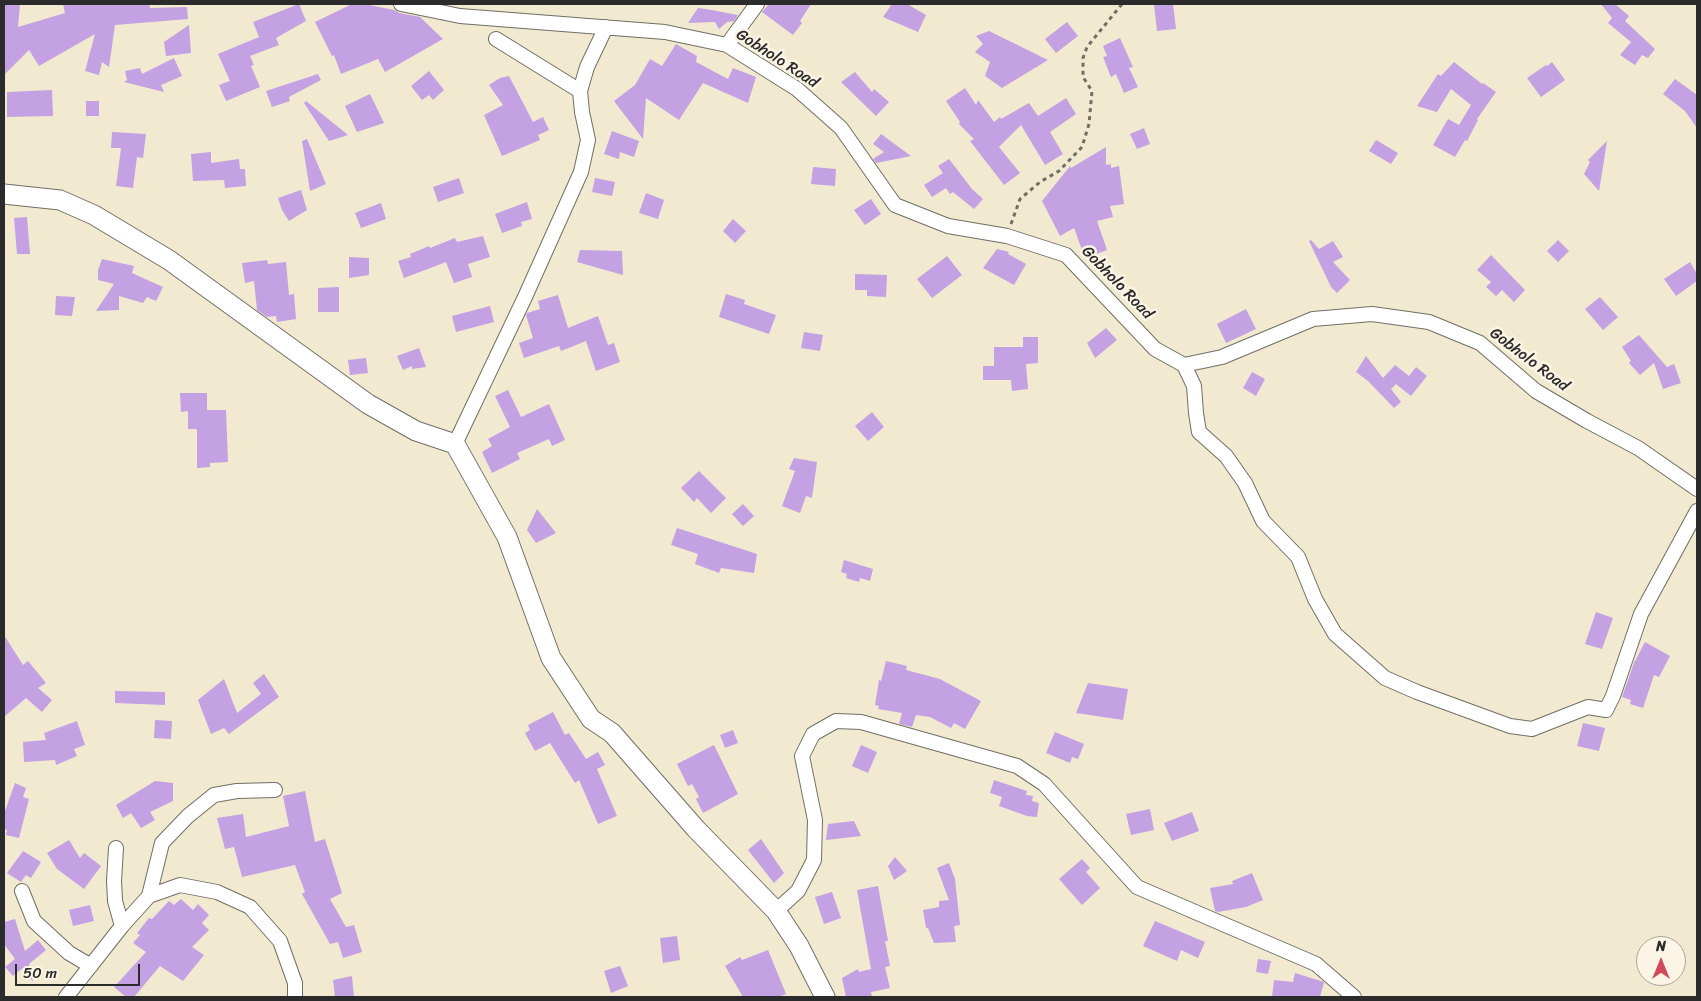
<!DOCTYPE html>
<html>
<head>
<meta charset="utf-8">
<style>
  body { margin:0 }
  #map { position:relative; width:1701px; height:1001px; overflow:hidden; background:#f1ead0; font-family:Sriracha,sans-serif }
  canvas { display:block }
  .frame { position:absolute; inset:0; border:5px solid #2b2b2b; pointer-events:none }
  .north { position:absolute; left:1636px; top:936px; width:50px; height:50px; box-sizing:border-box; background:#fcf5e5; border:1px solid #a8a49b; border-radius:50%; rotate:0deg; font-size:14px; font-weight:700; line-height:20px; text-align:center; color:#2b2b2b }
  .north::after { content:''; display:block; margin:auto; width:18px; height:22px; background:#d1495b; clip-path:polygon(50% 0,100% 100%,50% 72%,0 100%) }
  .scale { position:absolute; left:15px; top:964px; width:125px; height:22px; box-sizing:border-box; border:2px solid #2b2b2b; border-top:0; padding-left:6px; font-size:15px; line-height:18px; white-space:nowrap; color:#2b2b2b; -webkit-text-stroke:4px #fcf5e5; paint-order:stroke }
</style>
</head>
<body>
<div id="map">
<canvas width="1701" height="1001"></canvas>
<div class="frame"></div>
<div class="north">N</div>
<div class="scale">50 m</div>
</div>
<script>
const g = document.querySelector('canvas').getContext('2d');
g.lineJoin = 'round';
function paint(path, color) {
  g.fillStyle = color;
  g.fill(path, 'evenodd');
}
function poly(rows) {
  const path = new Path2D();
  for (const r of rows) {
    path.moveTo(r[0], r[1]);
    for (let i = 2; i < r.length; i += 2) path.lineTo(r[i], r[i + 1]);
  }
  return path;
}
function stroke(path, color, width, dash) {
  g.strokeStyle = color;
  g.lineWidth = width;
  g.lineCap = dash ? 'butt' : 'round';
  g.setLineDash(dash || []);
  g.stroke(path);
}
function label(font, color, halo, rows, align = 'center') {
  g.font = font + ' Sriracha,sans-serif';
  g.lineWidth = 5;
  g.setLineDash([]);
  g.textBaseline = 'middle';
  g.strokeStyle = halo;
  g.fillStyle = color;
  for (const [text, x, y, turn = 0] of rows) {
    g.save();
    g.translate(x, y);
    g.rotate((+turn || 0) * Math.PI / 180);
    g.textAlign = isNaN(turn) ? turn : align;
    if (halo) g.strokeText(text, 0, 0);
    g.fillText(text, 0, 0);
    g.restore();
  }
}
paint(poly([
  [4,4,20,4,18,27,65,13,63,4,149,4,150,8,187,7,188,19,115,25,109,67,102,62,99,75,85,71,95,34,39,66,29,50,4,75],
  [299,4,306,21,276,38,279,45,250,56,254,65,251,66,260,87,226,101,219,85,230,81,218,54,259,37,253,22],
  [352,4,364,4,394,10,399,13,420,17,443,39,385,72,378,59,341,74,334,55,332,56,315,22],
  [769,4,811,4,800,21,802,23,793,35,762,12],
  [892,4,907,4,926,15,918,32,883,17],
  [1154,4,1173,4,1176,29,1157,31],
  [1601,4,1615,4,1629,16,1625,21,1655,49,1648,58,1642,55,1635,65,1620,55,1631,42,1608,23,1612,18],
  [698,8,706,9,738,15,734,21,727,22,719,29,715,22,688,23],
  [1067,22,1078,36,1056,53,1045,39],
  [189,25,191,53,166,56,164,42],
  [989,31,1048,60,1002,88,985,76,990,62,975,52,983,44,976,36],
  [1120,38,1133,67,1129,68,1138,87,1124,93,1116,74,1111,77,1103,57,1107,56,1103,46],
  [676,44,697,56,696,62,728,79,733,68,756,77,748,103,703,83,679,120,646,98,643,139,614,101,635,85,650,59,662,66],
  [174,58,182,76,161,85,164,92,124,82,127,80,125,71,140,68,142,74],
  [1454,62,1482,84,1483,83,1496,92,1477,119,1478,120,1467,141,1465,140,1455,157,1433,145,1448,119,1459,125,1471,105,1451,89,1437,112,1417,106,1438,74,1441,76],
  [1552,62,1565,80,1541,97,1527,78,1546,65,1547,66],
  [429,71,444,90,433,100,429,95,422,100,411,86],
  [855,72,872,92,874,89,889,102,876,116,841,82],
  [318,74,321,80,289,97,290,101,272,107,266,91],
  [509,76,533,122,543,117,549,130,538,135,540,140,502,156,484,115,503,105,489,85,500,78],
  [1675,79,1697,95,1697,128,1685,111,1663,94],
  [965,88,976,105,978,100,994,122,1000,117,1001,119,1029,103,1038,116,1066,98,1076,114,1050,132,1063,154,1045,165,1021,125,999,147,1020,173,1004,185,970,141,974,139,959,124,960,122,946,101],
  [52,90,53,116,7,117,7,92],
  [370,94,384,123,357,132,345,106],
  [86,101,99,101,99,116,86,116],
  [306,101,348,135,329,141,304,103],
  [1144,128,1150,144,1137,149,1130,134],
  [612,131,639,141,634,157,620,152,619,159,604,154],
  [112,132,146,134,143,158,137,157,133,188,116,186,121,148,111,148],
  [881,134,911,156,876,163,873,159,884,152,873,144],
  [307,139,326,184,310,191,302,141],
  [1376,140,1398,153,1391,164,1369,151],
  [1607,141,1602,173,1599,191,1584,174,1590,162,1588,160],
  [1106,147,1106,165,1111,164,1111,168,1119,166,1124,204,1110,206,1113,217,1097,221,1107,250,1085,258,1074,228,1060,236,1042,201,1070,166,1071,168],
  [211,152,211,163,239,159,240,169,245,169,246,186,225,188,224,180,193,181,191,154],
  [949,159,972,189,983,199,974,209,953,192,950,194,946,188,932,197,924,185,943,173,938,166],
  [813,167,836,169,835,186,811,184],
  [459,178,464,193,438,202,433,187],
  [595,178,615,182,612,196,592,192],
  [301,190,307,210,289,221,282,210,278,198],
  [646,193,664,200,658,219,639,213],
  [871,199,881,214,865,225,854,210],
  [527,202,532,219,521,222,522,226,502,233,495,214],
  [381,203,386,219,361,228,355,213],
  [27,217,30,254,17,254,14,218],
  [733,219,746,231,735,243,723,231],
  [483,236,490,257,468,264,472,277,454,283,446,262,404,278,398,261,411,257,410,254,429,246,430,248,455,238,457,242],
  [1311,240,1319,249,1333,241,1343,257,1333,262,1350,280,1337,293,1331,287,1309,241],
  [1558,240,1569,251,1558,262,1547,251],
  [997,249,1009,252,1008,254,1026,264,1014,285,983,268],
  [580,250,622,251,623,275,577,262],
  [1491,255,1525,290,1514,302,1502,290,1496,296,1486,287,1491,282,1477,270],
  [947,256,962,275,932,298,917,279],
  [349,257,369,258,369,275,349,278],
  [102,259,134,266,132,273,163,287,156,301,147,297,143,303,119,296,119,310,96,311,114,284,98,280,98,270],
  [267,260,268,264,286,262,289,295,294,294,296,319,277,322,276,316,267,317,257,310,254,281,245,283,242,263],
  [1690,262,1697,274,1697,281,1676,296,1664,279],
  [855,274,887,275,886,297,867,296,867,290,855,290],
  [339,287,339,312,318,312,318,288],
  [726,294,745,300,744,304,776,315,769,334,719,317],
  [558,295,568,328,598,316,608,345,614,343,620,362,596,371,586,341,561,351,559,346,524,358,519,343,533,338,526,315,527,313,540,309,538,301],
  [56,296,75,297,72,316,55,315],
  [1600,297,1618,317,1603,330,1585,309],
  [490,306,494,322,456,332,452,316],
  [1246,309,1256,329,1226,343,1217,324],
  [1106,328,1117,340,1095,358,1087,343],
  [804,332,823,335,820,351,801,348],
  [1639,335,1667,367,1674,364,1681,383,1663,389,1654,363,1640,375,1629,363,1631,361,1622,347],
  [1023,337,1038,337,1038,363,1026,364,1028,389,1012,391,1011,380,983,380,983,366,994,366,994,347,1023,347],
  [419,348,426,367,412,369,412,366,403,370,397,356],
  [1366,356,1383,378,1395,365,1409,376,1416,367,1427,376,1411,396,1396,384,1391,389,1401,402,1394,408,1368,381,1356,372],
  [366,358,368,373,350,375,348,360],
  [1252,372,1265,379,1256,396,1243,388],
  [508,390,521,417,549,404,565,440,552,446,549,439,517,453,520,459,492,473,482,452,492,446,488,439,510,427,495,396],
  [180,393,207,393,207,410,226,410,228,462,210,463,210,467,197,468,197,429,188,429,188,411,181,412],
  [872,412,884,427,868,441,855,426],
  [794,458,817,462,812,498,806,496,800,513,782,506,795,471,789,469],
  [699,471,726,498,711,513,697,498,694,502,681,488],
  [743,504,754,516,743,526,732,514],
  [537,509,556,533,536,543,527,530],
  [677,528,757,554,754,573,721,568,719,573,695,564,698,554,671,545],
  [844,560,873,569,870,581,860,578,859,582,846,578,847,574,841,572],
  [1596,612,1613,618,1602,649,1585,644],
  [4,635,23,665,28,661,46,683,38,688,52,700,42,712,26,698,4,717],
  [1645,642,1670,656,1659,677,1654,675,1643,708,1630,704,1631,700,1622,697,1634,663],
  [886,661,907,666,906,670,940,679,981,701,965,729,954,723,951,728,930,717,916,715,912,727,899,724,902,713,878,709,879,706,875,705,879,680,881,681],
  [264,674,279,697,229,734,224,728,211,734,198,700,224,679,237,713,261,694,253,683],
  [1088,683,1128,689,1123,720,1076,713],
  [115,691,165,692,165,705,115,703],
  [553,712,565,735,569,733,586,759,598,752,605,765,597,769,617,816,598,824,579,780,575,783,550,743,535,751,525,733,530,730,528,725],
  [155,720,172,721,171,739,154,738],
  [77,721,85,745,74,749,77,756,56,765,55,760,24,762,23,742,46,740,44,733],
  [1583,723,1605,728,1599,751,1577,746],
  [733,730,738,743,725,748,720,735],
  [1055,732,1084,744,1078,759,1072,757,1070,763,1046,753],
  [714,745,738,794,703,813,696,799,699,797,692,784,688,786,677,764],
  [861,745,877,752,868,773,852,766],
  [994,780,1027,791,1026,795,1033,796,1032,801,1039,803,1037,817,1027,816,999,806,1002,797,990,793],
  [155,781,173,783,173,801,150,812,155,820,141,828,131,813,123,818,116,805],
  [15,783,26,788,23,797,29,799,19,838,6,835,7,830,4,829,4,814],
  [305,791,315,842,325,839,342,893,330,899,346,927,354,925,362,952,343,958,338,942,330,944,302,894,305,892,295,865,242,877,234,847,225,849,217,818,243,814,246,837,289,826,283,796],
  [1150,809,1154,830,1131,835,1126,814],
  [1192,812,1199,831,1172,841,1164,823],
  [854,821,861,836,826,840,828,824],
  [761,839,784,873,774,883,748,850],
  [69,840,80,858,84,853,101,866,84,889,57,869,47,853],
  [23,851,41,862,31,878,26,875,21,882,7,873],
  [895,857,907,871,894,880,888,866],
  [1082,859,1090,868,1086,872,1100,888,1082,905,1059,879],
  [949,863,955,879,960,925,954,926,956,942,934,943,928,928,926,928,923,910,939,907,939,901,949,900,937,868],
  [1252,873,1263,900,1246,907,1218,912,1215,911,1210,888,1233,884,1232,881],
  [878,886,888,941,885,941,890,966,885,967,890,988,871,992,872,997,846,997,842,978,858,969,859,972,871,969,857,890],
  [832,892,841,918,824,924,815,897],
  [181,899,193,910,198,904,209,915,202,923,209,930,192,947,204,955,183,981,160,966,134,997,126,997,114,987,146,952,133,943,140,935,137,933,149,918,152,919,169,901,174,905],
  [90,905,94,921,73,926,69,910],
  [15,919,25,951,38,940,46,950,29,964,33,982,23,968,13,976,5,967,15,959,4,944,4,922],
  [1155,921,1205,942,1198,958,1181,950,1177,961,1143,946],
  [677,936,680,960,663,963,660,938],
  [768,950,786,994,778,997,743,997,725,966,740,957,742,960],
  [1258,959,1271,961,1268,974,1256,972],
  [620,966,628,986,611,993,604,971],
  [1295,973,1324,982,1320,997,1272,997,1274,980,1293,982],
  [352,976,354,997,335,997,333,980]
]), '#c3a1e2');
const street = poly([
  [401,4,460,16,665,32,727,45,797,89,841,128,895,205,948,226,1007,236,1066,255,1155,349,1184,365,1222,357,1313,319,1372,314,1429,322,1480,343,1536,391,1587,421,1638,448,1697,489],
  [496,39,580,91],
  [727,45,757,4],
  [1184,365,1194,386,1196,413,1199,432,1226,456,1245,483,1263,521,1298,557,1315,599,1335,634,1385,678,1417,692,1510,726,1532,729,1588,707,1606,710,1613,696,1641,614,1697,511],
  [455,444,525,297,581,172,588,140,582,112,580,91,587,67,606,27],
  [116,848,114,881,115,901,122,926],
  [22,891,34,921,69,953,91,966],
  [149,896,162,843,188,816,214,795,237,791,275,790],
  [776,911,798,891,814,860,815,820,802,756,813,734,836,721,861,722,1017,766,1044,784,1137,887,1316,964,1354,997],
  [66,997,122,926,149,896,180,885,217,892,250,907,280,941,295,983,295,997]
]);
const secondary = poly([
  [4,194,60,200,94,215,169,260,368,404,416,431,455,444,507,537,551,658,591,719,612,733,696,829,776,911,799,946,825,997]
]);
stroke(street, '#706e65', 16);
stroke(secondary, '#706e65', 21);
stroke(poly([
  [1011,224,1020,199,1040,182,1059,171,1082,147,1089,124,1092,91,1083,77,1083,58,1087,47,1122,4]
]), '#706e65', 3, [4, 4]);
stroke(street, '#fff', 14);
stroke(secondary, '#fff', 19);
label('16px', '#2b2b2b', '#fcf5e5', [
  ["Gobholo Road",777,59,33],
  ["Gobholo Road",1117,283,46],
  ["Gobholo Road",1529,360,37]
]);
</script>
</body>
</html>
